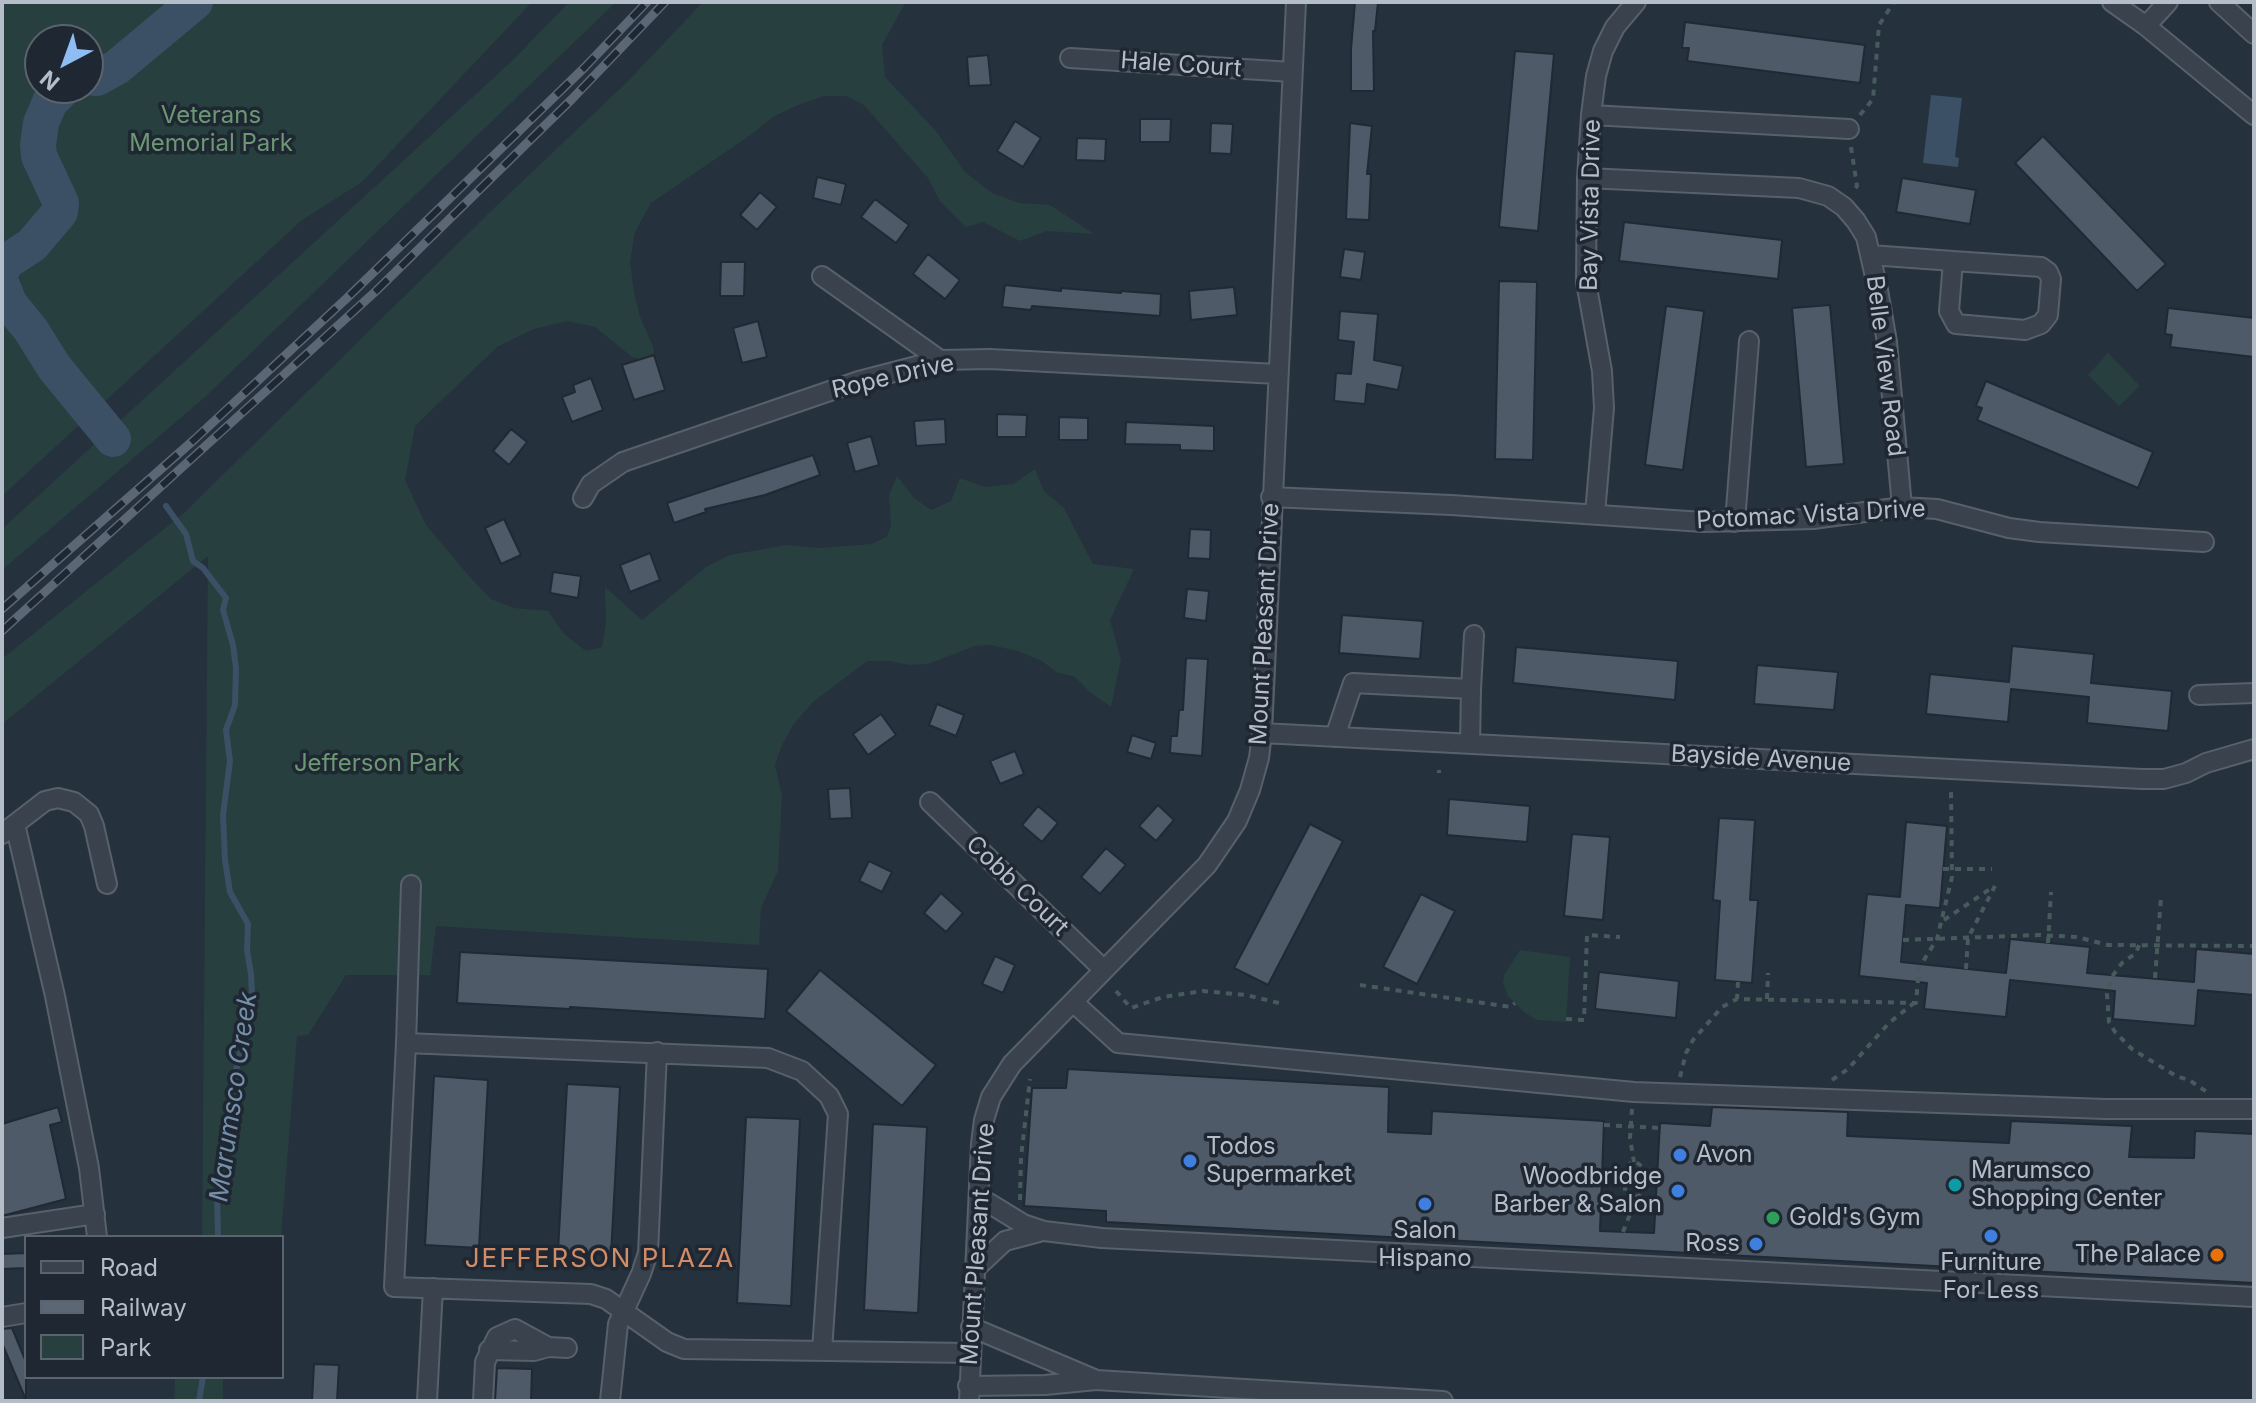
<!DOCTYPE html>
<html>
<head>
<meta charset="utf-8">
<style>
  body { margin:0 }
  #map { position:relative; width:2256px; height:1403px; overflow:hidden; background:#25313d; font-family:Inter,sans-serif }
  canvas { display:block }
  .frame { position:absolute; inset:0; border:4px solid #b4bdc8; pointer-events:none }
  .legend { position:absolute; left:24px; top:1235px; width:260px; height:144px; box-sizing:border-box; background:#1e2732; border:2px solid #5a636e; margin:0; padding:10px 14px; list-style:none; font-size:24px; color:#b4bdc8 }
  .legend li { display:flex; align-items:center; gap:16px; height:40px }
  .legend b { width:40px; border:2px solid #5a636e }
  .north { position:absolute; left:24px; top:24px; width:80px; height:80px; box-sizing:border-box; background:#1e2732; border:2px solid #5a636e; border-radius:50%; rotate:221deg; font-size:22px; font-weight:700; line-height:32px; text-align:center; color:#b4bdc8 }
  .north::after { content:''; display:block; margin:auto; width:28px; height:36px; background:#8ebcf3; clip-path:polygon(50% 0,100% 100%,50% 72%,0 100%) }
</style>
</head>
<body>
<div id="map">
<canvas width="2256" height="1403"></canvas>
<div class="frame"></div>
<ul class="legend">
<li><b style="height:10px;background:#39424d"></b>Road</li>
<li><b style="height:10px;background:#5b6774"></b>Railway</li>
<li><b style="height:22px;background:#283f3f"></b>Park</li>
</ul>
<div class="north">N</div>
</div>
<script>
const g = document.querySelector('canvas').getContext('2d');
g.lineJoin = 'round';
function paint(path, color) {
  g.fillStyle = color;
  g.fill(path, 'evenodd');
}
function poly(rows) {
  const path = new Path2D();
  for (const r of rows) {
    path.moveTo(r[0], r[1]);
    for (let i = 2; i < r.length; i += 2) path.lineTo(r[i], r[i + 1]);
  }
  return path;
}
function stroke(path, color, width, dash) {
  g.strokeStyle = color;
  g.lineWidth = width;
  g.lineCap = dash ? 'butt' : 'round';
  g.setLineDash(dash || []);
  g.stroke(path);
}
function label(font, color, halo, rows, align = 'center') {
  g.font = font + ' Inter,sans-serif';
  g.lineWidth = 7;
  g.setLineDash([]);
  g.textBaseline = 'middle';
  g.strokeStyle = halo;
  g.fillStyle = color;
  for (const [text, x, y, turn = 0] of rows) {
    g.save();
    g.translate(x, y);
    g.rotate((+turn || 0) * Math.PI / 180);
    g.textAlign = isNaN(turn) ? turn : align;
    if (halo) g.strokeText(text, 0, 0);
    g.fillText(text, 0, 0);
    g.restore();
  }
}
paint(poly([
  [2,2,532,2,362,182,302,220,2,496],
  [40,40,88,40,88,88,40,88],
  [569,2,616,2,204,398,2,570,2,529,513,60],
  [703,2,906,2,882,45,885,77,936,131,965,172,992,193,1019,203,1050,205,1094,234,1047,231,1020,241,983,222,966,227,940,201,928,178,864,105,846,96,824,96,798,105,773,117,749,136,651,203,635,232,630,262,634,292,640,317,653,346,655,364,632,357,595,327,567,321,534,329,497,347,415,426,405,480,426,525,469,576,491,599,514,608,548,611,564,634,586,651,602,647,606,623,605,587,642,620,706,567,730,555,787,545,820,548,872,544,887,536,891,525,889,495,897,476,914,498,931,510,951,501,960,478,985,487,1013,484,1035,469,1044,491,1064,508,1093,564,1134,569,1110,620,1121,659,1111,707,1091,693,1075,677,1056,672,1042,661,1018,651,990,645,975,646,928,664,909,665,889,661,867,661,813,702,793,725,781,747,775,765,782,796,778,871,761,908,759,945,436,926,430,975,346,975,308,1035,297,1036,281,1237,202,1237,208,556,2,724,2,659,185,512,489,213,627,82],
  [2108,353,2140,386,2119,406,2088,375],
  [1520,950,1570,957,1566,1022,1537,1020,1525,1013,1508,996,1503,983,1504,975],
  [175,1377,223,1377,223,1401,174,1401]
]), '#283f3f');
paint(poly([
  [1931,95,1962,98,1955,157,1959,158,1958,167,1923,163]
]), '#3b5065');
stroke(poly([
  [166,506,186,534,193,561,203,568,226,598,223,610,233,645,236,668,235,705,226,730,230,761,223,815,225,860,230,892,248,924,247,950,251,974,252,996,250,1015,234,1078,230,1120,217,1192,218,1237],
  [199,1401,203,1377]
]), '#3b5065', 6);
stroke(poly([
  [88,77,97,78,117,67,195,2],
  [2,270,6,262,32,245,60,212,61,203,39,156,38,145,41,123,50,102,64,88],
  [2,285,9,303,31,330,54,367,113,439]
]), '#3b5065', 36);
const building = poly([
  [1355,2,1378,2,1375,31,1373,31,1374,91,1351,91,1351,49,1355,2],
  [1685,22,1865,45,1860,83,1687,61,1689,48,1682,48,1685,22],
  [1515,51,1554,54,1538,231,1499,227,1515,51],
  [988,55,991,85,969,86,967,57,988,55],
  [1140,119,1171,119,1170,142,1140,142,1140,119],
  [1015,121,1041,138,1023,167,997,151,1015,121],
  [1211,123,1233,124,1231,154,1210,153,1211,123],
  [1350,123,1372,126,1367,174,1371,174,1369,220,1346,219,1350,123],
  [2043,136,2166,264,2137,291,2015,163,2043,136],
  [1077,138,1106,139,1105,161,1076,160,1077,138],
  [817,177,846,184,841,205,813,198,817,177],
  [1902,178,1976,190,1970,224,1896,212,1902,178],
  [760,192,777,207,757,230,740,215,760,192],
  [875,199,909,225,896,243,861,217,875,199],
  [1624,222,1782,240,1778,279,1619,261,1624,222],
  [1344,249,1365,252,1361,280,1340,277,1344,249],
  [928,254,960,280,945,299,913,274,928,254],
  [721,262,745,262,744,296,720,296,721,262],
  [1499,281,1537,282,1533,460,1495,459,1499,281],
  [1005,285,1061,291,1061,288,1121,293,1121,291,1161,294,1160,316,1032,306,1031,310,1002,307,1005,285],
  [1234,287,1237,315,1191,320,1189,291,1234,287],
  [1830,305,1844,464,1806,467,1792,308,1830,305],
  [1666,306,1704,311,1683,470,1645,465,1666,306],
  [2168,308,2254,318,2254,357,2170,347,2172,335,2165,334,2168,308],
  [1340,311,1378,314,1374,360,1403,366,1398,390,1367,384,1365,404,1334,401,1336,373,1351,374,1354,342,1338,340,1340,311],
  [758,321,767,357,742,363,733,328,758,321],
  [654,355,665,390,634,400,622,365,654,355],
  [591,378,603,410,572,422,562,397,575,392,573,385,591,378],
  [1986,381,2153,452,2138,488,1977,420,1982,408,1976,406,1986,381],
  [997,414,1027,415,1026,437,997,437,997,414],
  [1059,417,1088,418,1088,440,1059,440,1059,417],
  [945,419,946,444,916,446,914,421,945,419],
  [1126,422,1214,426,1214,451,1180,450,1180,445,1125,444,1126,422],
  [511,429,527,442,509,465,493,451,511,429],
  [871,436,879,465,855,472,847,443,871,436],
  [813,455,820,475,765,495,705,509,706,512,674,523,667,503,813,455],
  [504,519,521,555,501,564,485,528,504,519],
  [1190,529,1211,530,1210,559,1188,558,1190,529],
  [650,553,660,580,630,592,620,565,650,553],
  [553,572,581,576,578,598,550,593,553,572],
  [1187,589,1209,591,1206,621,1184,618,1187,589],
  [1342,615,1423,621,1420,659,1339,653,1342,615],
  [2012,646,2094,654,2091,683,2172,691,2168,731,2087,723,2089,697,2011,689,2008,722,1926,714,1930,674,2009,682,2012,646],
  [1516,647,1678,661,1675,700,1513,683,1516,647],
  [1186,658,1208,659,1202,756,1170,753,1171,736,1177,736,1179,710,1183,710,1186,658],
  [1757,665,1838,672,1834,710,1754,704,1757,665],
  [937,704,964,715,956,736,929,725,937,704],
  [881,714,896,735,868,755,853,734,881,714],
  [1132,735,1156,743,1151,759,1127,752,1132,735],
  [1015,751,1024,774,1000,784,990,761,1015,751],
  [850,788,852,818,830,819,828,789,850,788],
  [1449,799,1530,806,1527,842,1447,835,1449,799],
  [1158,805,1174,820,1156,841,1139,826,1158,805],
  [1038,806,1058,823,1042,842,1022,825,1038,806],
  [1719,818,1755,820,1750,900,1758,900,1752,983,1715,980,1720,901,1713,900,1719,818],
  [1906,822,1947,826,1940,908,1906,905,1901,962,2006,973,2010,939,2090,947,2087,973,2194,982,2196,949,2254,954,2254,995,2198,990,2195,1026,2113,1019,2115,991,2010,980,2006,1017,1924,1009,1927,983,1859,976,1867,894,1900,897,1906,822],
  [1310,824,1343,841,1268,985,1234,968,1310,824],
  [1572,834,1610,837,1603,920,1564,916,1572,834],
  [1106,848,1126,865,1100,894,1081,877,1106,848],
  [869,861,892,872,882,892,859,881,869,861],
  [941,893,963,913,946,932,924,913,941,893],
  [1421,894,1455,911,1417,984,1383,967,1421,894],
  [460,952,768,969,765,1019,570,1007,570,1009,457,1003,460,952],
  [995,956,1015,965,1003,993,982,984,995,956],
  [820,970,936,1065,902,1106,786,1011,820,970],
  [1599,972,1679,981,1676,1018,1595,1009,1599,972],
  [1068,1069,1389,1087,1388,1132,1431,1134,1432,1111,1604,1121,1600,1231,1654,1233,1660,1123,1710,1126,1712,1107,1848,1112,1847,1136,2009,1143,2011,1121,2132,1126,2129,1157,2194,1158,2195,1131,2254,1134,2254,1283,1106,1222,1106,1211,1024,1206,1032,1088,1066,1088,1068,1069],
  [434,1076,488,1080,479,1248,425,1245,434,1076],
  [567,1084,620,1087,611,1255,558,1252,567,1084],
  [58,1107,62,1122,50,1125,66,1199,2,1216,2,1124,58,1107],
  [746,1117,800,1119,791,1306,737,1303,746,1117],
  [873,1124,927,1127,918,1313,864,1310,873,1124],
  [26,1253,26,1268,2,1269,2,1254,26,1253],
  [12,1328,26,1362,26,1400,2,1343,2,1329,12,1328],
  [314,1364,339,1365,337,1401,312,1401,314,1364],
  [497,1368,532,1369,531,1401,495,1401,497,1368]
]);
paint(building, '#4e5a67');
stroke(building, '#202934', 2);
const minor = poly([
  [2112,2,2146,26],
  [2168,2,2146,26,2254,115],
  [2219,2,2254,34],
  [1070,58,1292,72],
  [1591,115,1849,129],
  [1587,178,1799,188,1828,196,1844,207,1856,221,1866,237,1878,290,1887,342,1902,507],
  [1870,255,1953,261],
  [1953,261,2041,267,2048,272,2051,279,2048,315,2041,324,2025,330,1956,324,1949,311,1953,261],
  [822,276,940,360],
  [1271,497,1451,505,1703,522,1813,519,1902,507,1937,509,2009,528,2039,532,2204,542],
  [583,498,591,484,623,462,859,381,940,360,990,359,1277,374],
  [1595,514,1604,408,1602,371,1586,282,1587,178,1591,115,1596,76,1603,51,1615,27,1636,2],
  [1735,522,1749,341],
  [1471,689,1474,635],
  [2199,695,2254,693],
  [1262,733,2142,779,2164,779,2186,773,2206,763,2254,749],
  [1335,737,1353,683,1471,689,1470,743],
  [930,802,1104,970],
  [15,824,55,996,89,1168,97,1237],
  [2,834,45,801,58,798,74,802,89,814,94,826,107,884],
  [1073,1002,1118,1043,1634,1092,2105,1109,2254,1109],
  [406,1043,411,885],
  [979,1197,1023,1224,1044,1231,1102,1238,2254,1297],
  [2,1228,95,1214],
  [975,1269,1005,1241,1039,1232],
  [2,1317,26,1313],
  [971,1327,1094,1379],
  [489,1350,534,1351,548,1347,567,1348],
  [822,1351,838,1114,829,1096,802,1071,768,1058,406,1043,394,1287,591,1294,606,1299,667,1342,684,1349,970,1353],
  [968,1386,1045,1385,1096,1380,1443,1401],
  [427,1401,433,1288],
  [483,1401,485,1362,497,1337,515,1329,548,1347],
  [610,1401,618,1324,641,1274,648,1253,657,1052],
  [969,1401,981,1144,984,1120,991,1097,1012,1064,1207,865,1237,821,1250,790,1259,758,1262,733,1296,2]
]);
stroke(minor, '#57606b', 22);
stroke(poly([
  [1860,115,1873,99,1879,25,1894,2],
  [1851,147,1857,186,1852,192],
  [1439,770,1439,773],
  [1943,869,1992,869],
  [1944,920,1993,887],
  [1903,940,2039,935,2077,937,2108,945,2254,946],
  [2048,943,2051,892],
  [2139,945,2136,953,2122,963,2111,978,2107,994,2109,1022,2115,1032,2132,1049,2176,1076,2189,1080,2207,1092],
  [1966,969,1968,938,1995,886],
  [2155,978,2161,898],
  [1738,982,1737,999,1916,1003,1919,968,1937,939,1952,877,1951,791],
  [1360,985,1511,1007,1515,1003],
  [1116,991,1131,1008,1163,997,1203,991,1246,995,1283,1004],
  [1767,999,1768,973],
  [1566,1019,1584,1020,1587,935,1620,937],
  [1680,1077,1686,1053,1693,1040,1722,1007,1737,999],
  [1832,1080,1848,1069,1889,1023,1914,1003],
  [1632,1109,1630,1138,1634,1162],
  [1604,1125,1660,1128],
  [1626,1178,1643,1180],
  [1020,1200,1021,1157,1030,1079],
  [1623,1232,1632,1209,1633,1198,1625,1194,1625,1190,1627,1167,1631,1162,1636,1162,1644,1168,1643,1190,1640,1195,1633,1198]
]), '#475b5d', 4, [6, 6]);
stroke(minor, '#39424d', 18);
const rail = poly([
  [2,609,195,439,347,298,585,67,647,2],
  [2,631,376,291,572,99,665,2]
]);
stroke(rail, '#5b6774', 9);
stroke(rail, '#1e2732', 6, [18]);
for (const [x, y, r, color] of [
  [1680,1155,8,"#3f7fe0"],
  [1190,1161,8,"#3f7fe0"],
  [1955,1185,8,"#0f9aa8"],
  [1678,1191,8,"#3f7fe0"],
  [1425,1204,8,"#3f7fe0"],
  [1773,1218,8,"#2e9e5b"],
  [1991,1236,8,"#3f7fe0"],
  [1756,1244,8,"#3f7fe0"],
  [2217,1255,8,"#e8710a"]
]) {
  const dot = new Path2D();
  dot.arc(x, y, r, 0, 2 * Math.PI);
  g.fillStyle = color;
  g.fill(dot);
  stroke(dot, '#1e2732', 3);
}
label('24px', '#b4bdc8', '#1e2732', [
  ["Hale Court",1181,65,4],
  ["Bay Vista Drive",1591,205,-89],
  ["Belle View Road",1885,366,83],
  ["Rope Drive",893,377,-13],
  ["Potomac Vista Drive",1811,515,-3],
  ["Mount Pleasant Drive",1265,624,-87],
  ["Bayside Avenue",1761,759,3],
  ["Cobb Court",1017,886,44],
  ["Mount Pleasant Drive",978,1244,-86]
]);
label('24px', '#6c9873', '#1e2732', [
  ["Veterans",211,116],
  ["Memorial Park",211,144],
  ["Jefferson Park",377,764]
]);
label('24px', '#b4bdc8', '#1e2732', [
  ["Todos",1206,1147],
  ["Supermarket",1206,1175],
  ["Avon",1696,1155],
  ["Marumsco",1971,1171],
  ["Shopping Center",1971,1199],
  ["Woodbridge",1662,1177,"right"],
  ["Barber & Salon",1662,1205,"right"],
  ["Gold's Gym",1789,1218],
  ["Salon",1425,1231,"center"],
  ["Hispano",1425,1259,"center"],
  ["Ross",1740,1244,"right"],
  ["The Palace",2201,1255,"right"],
  ["Furniture",1991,1263,"center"],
  ["For Less",1991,1291,"center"]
], 'left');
label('italic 26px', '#7690aa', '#1e2732', [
  ["Marumsco Creek",234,1097,-82]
]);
g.letterSpacing = '2px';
label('26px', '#d08d67', '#1e2732', [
  ["JEFFERSON PLAZA",600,1259]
]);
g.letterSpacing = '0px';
</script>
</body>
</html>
